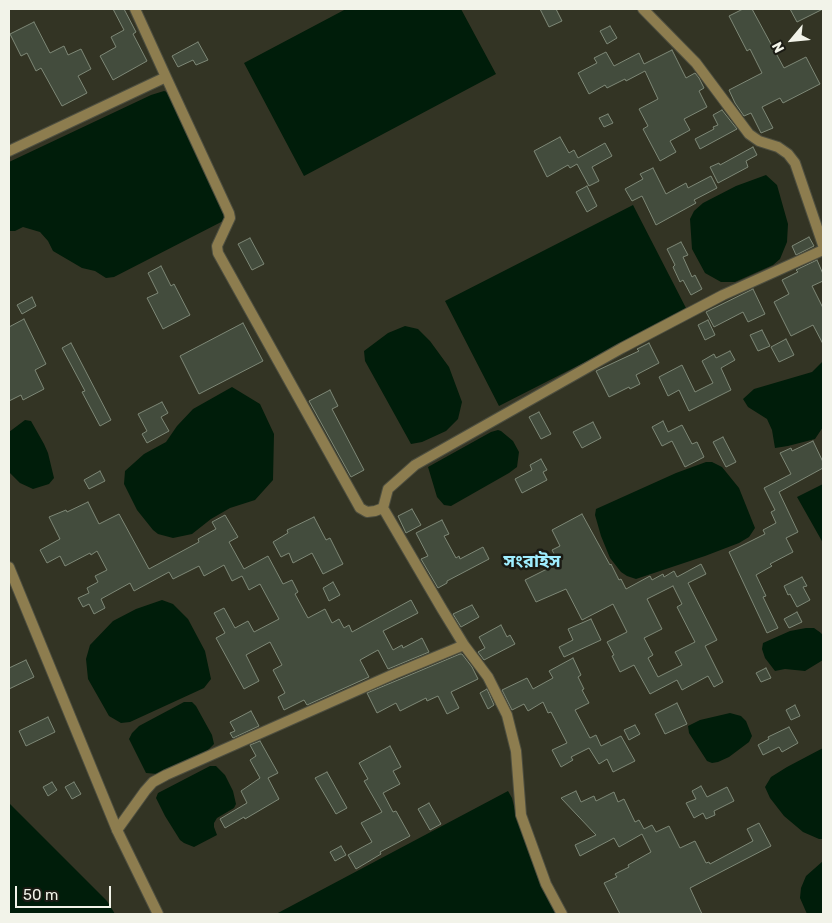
<!DOCTYPE html>
<html>
<head>
<meta charset="utf-8">
<style>
  body { margin:0 }
  #map { position:relative; width:832px; height:923px; overflow:hidden; background:#333424; font-family:Rubik,sans-serif }
  canvas { display:block }
  .frame { position:absolute; inset:0; border:10px solid #f2f3e9; pointer-events:none }
  .north { position:absolute; left:767px; top:15px; width:50px; height:50px; -webkit-text-stroke:4px #1b1b14; paint-order:stroke; rotate:242deg; font-size:14px; font-weight:700; line-height:20px; text-align:center; color:#f2f3e9 }
  .north::after { content:''; display:block; margin:auto; width:18px; height:22px; background:#f2f3e9; clip-path:polygon(50% 0,100% 100%,50% 72%,0 100%) }
  .scale { position:absolute; left:15px; top:886px; width:96px; height:22px; box-sizing:border-box; border:2px solid #f2f3e9; border-top:0; padding-left:6px; font-size:15px; line-height:18px; white-space:nowrap; color:#f2f3e9; -webkit-text-stroke:4px #1b1b14; paint-order:stroke }
</style>
</head>
<body>
<div id="map">
<canvas width="832" height="923"></canvas>
<div class="frame"></div>
<div class="north">N</div>
<div class="scale">50 m</div>
</div>
<script>
const g = document.querySelector('canvas').getContext('2d');
g.lineJoin = 'round';
function paint(path, color) {
  g.fillStyle = color;
  g.fill(path, 'evenodd');
}
function poly(rows) {
  const path = new Path2D();
  for (const r of rows) {
    path.moveTo(r[0], r[1]);
    for (let i = 2; i < r.length; i += 2) path.lineTo(r[i], r[i + 1]);
  }
  return path;
}
function stroke(path, color, width, dash) {
  g.strokeStyle = color;
  g.lineWidth = width;
  g.lineCap = dash ? 'butt' : 'round';
  g.setLineDash(dash || []);
  g.stroke(path);
}
function label(font, color, halo, rows, align = 'center') {
  g.font = font + ' Rubik,"Noto Sans Bengali",sans-serif';
  g.lineWidth = 5;
  g.setLineDash([]);
  g.textBaseline = 'middle';
  g.strokeStyle = halo;
  g.fillStyle = color;
  for (const [text, x, y, turn = 0] of rows) {
    g.save();
    g.translate(x, y);
    g.rotate((+turn || 0) * Math.PI / 180);
    g.textAlign = isNaN(turn) ? turn : align;
    if (halo) g.strokeText(text, 0, 0);
    g.fillText(text, 0, 0);
    g.restore();
  }
}
paint(poly([
  [346,9,461,9,496,74,304,176,244,63],
  [164,91,167,92,182,120,227,219,114,277,106,278,95,271,82,268,53,251,48,241,40,232,23,227,15,231,9,231,9,162,151,95],
  [766,175,777,185,788,224,787,242,780,259,773,265,735,282,721,282,705,273,692,249,690,219,694,211,703,203,736,186],
  [633,205,687,310,499,406,445,301],
  [405,326,418,329,430,341,449,367,462,402,458,419,446,431,422,442,411,444,365,361,364,351,388,333],
  [823,361,823,427,815,439,788,446,775,448,772,430,767,419,748,407,743,399,754,389,812,372],
  [232,387,260,404,274,434,273,480,255,500,230,508,211,519,192,534,173,538,158,534,153,530,137,510,124,484,125,471,144,454,166,442,177,426,193,409],
  [25,420,31,421,44,444,48,453,54,478,49,484,33,489,20,483,9,472,9,432],
  [498,430,501,431,513,441,519,452,517,467,509,473,451,506,444,505,437,497,428,467,491,432],
  [706,462,712,462,722,467,739,488,755,528,749,537,739,543,705,556,636,579,627,576,621,572,610,558,601,536,595,515,596,509,676,473],
  [823,484,823,543,797,497],
  [162,600,173,604,188,619,205,651,211,679,204,688,130,722,121,723,109,716,88,679,86,659,90,645,113,621,136,609],
  [806,628,814,628,821,633,823,636,823,660,805,671,785,669,775,671,765,658,762,649,763,643,790,631],
  [184,702,192,702,196,706,212,735,214,744,207,751,158,774,146,773,129,739,132,733,139,726],
  [730,713,741,716,746,721,752,736,749,742,729,757,718,762,712,763,707,761,689,733,688,726,700,720],
  [823,748,823,839,819,839,803,832,784,816,770,798,765,787,771,777,787,767],
  [210,766,216,766,225,775,233,791,236,804,234,808,217,818,214,823,214,827,217,835,194,847,184,843,180,840,165,816,156,798,158,793],
  [508,791,512,798,517,819,540,884,556,914,276,914],
  [9,803,107,901,115,914,9,914],
  [823,861,823,914,807,914,800,898,801,888,806,876]
]), '#001d0a');
const building = poly([
  [113,9,124,9,136,32,133,34,147,61,113,80,100,56,116,47,111,37,124,30,113,9],
  [540,9,556,9,562,21,549,27,540,9],
  [743,9,752,9,784,68,806,57,820,84,783,103,780,98,762,107,773,128,761,133,751,113,744,116,735,103,729,90,762,73,750,49,747,51,729,16,743,9],
  [790,9,823,9,797,22,790,9],
  [34,22,50,53,64,46,68,55,81,49,91,69,78,76,87,93,62,106,41,68,36,71,27,53,21,56,10,34,34,22],
  [610,26,617,38,607,44,600,31,610,26],
  [198,42,208,60,196,65,193,60,178,67,172,56,198,42],
  [672,50,686,78,695,73,699,78,704,88,699,91,707,107,684,119,690,130,670,141,676,152,660,161,643,129,648,126,639,109,658,99,645,71,626,81,625,79,607,88,605,85,589,94,578,73,597,63,594,58,606,52,614,66,639,53,644,64,672,50],
  [722,110,737,129,700,149,695,139,714,129,713,127,718,125,713,115,722,110],
  [608,114,613,123,604,127,599,118,608,114],
  [560,137,569,153,574,150,578,158,605,143,612,156,592,167,599,181,589,186,577,164,570,168,568,165,547,177,534,151,560,137],
  [753,147,757,155,746,161,748,167,718,183,710,167,719,163,720,165,753,147],
  [653,168,666,194,686,183,688,188,711,176,717,188,694,200,696,203,656,225,642,196,632,201,625,189,643,179,640,174,653,168],
  [587,186,597,206,587,212,576,192,587,186],
  [809,237,814,246,796,255,792,246,809,237],
  [250,238,264,264,252,270,238,244,250,238],
  [681,242,688,255,683,257,692,277,695,275,702,289,691,295,683,280,680,282,673,267,675,265,667,249,681,242],
  [817,260,823,274,823,281,812,286,823,308,823,344,813,325,791,336,774,302,789,294,782,280,798,272,796,270,817,260],
  [161,266,171,286,174,284,190,315,163,329,147,298,158,293,148,273,161,266],
  [753,289,765,314,748,322,743,312,714,327,706,312,753,289],
  [32,297,36,306,22,314,17,305,32,297],
  [24,319,46,364,35,370,44,389,23,400,21,395,9,401,9,327,24,319],
  [708,320,715,335,705,340,698,325,708,320],
  [243,323,263,361,199,394,180,356,243,323],
  [762,330,770,346,758,351,750,335,762,330],
  [786,339,794,355,779,362,771,347,786,339],
  [71,343,111,420,100,426,82,392,85,391,62,348,71,343],
  [649,343,659,363,636,375,640,384,630,389,629,387,609,397,596,371,639,351,637,349,649,343],
  [730,351,735,360,721,368,731,390,689,411,679,390,668,396,659,377,682,365,695,392,713,383,702,361,714,354,716,358,730,351],
  [330,390,338,406,332,409,364,470,351,477,309,401,330,390],
  [162,402,168,413,161,417,169,431,147,443,142,434,147,431,138,414,162,402],
  [539,412,551,434,541,439,529,417,539,412],
  [663,421,668,432,682,425,692,444,697,442,704,457,685,467,672,441,662,446,652,427,663,421],
  [593,422,601,438,582,448,573,432,593,422],
  [723,437,736,462,726,467,713,442,723,437],
  [813,441,823,462,823,468,779,492,798,532,786,538,793,552,770,564,772,566,756,575,766,596,763,597,778,628,767,633,729,552,765,534,763,530,776,523,771,512,775,510,764,488,791,474,780,453,791,448,792,451,813,441],
  [541,459,547,470,543,472,547,480,522,493,515,479,532,470,530,465,541,459],
  [100,471,105,481,89,489,84,480,100,471],
  [88,502,99,524,119,514,149,569,199,542,198,539,216,529,212,522,225,515,238,537,229,542,244,569,268,556,283,584,292,580,298,592,295,594,308,618,325,609,332,623,339,619,344,628,349,625,352,632,411,600,418,613,383,631,393,650,402,645,403,648,422,638,429,652,388,669,378,650,360,660,369,677,307,705,304,700,284,710,278,697,285,693,273,670,282,665,270,642,246,655,259,681,244,689,216,638,225,633,214,613,224,608,235,628,248,621,254,632,279,619,260,584,249,590,242,576,232,581,224,565,204,576,199,566,173,579,169,572,134,591,130,583,101,599,105,608,94,614,89,604,83,607,78,598,89,593,87,588,98,582,95,576,107,570,97,551,91,555,90,553,65,566,60,556,47,563,40,550,60,539,49,517,66,510,67,512,88,502],
  [412,509,421,525,406,533,398,516,412,509],
  [582,514,610,565,611,564,619,580,621,579,626,589,650,576,652,580,663,574,664,577,674,571,677,577,701,564,706,574,688,583,717,640,705,646,723,682,714,687,708,676,682,690,677,680,650,694,634,665,620,672,612,656,614,655,607,642,627,632,613,604,582,620,566,589,536,602,525,580,559,563,552,550,560,546,552,530,582,514],
  [673,586,682,604,677,607,695,642,675,652,682,665,658,677,648,658,653,655,644,638,662,629,647,599,673,586],
  [314,517,326,540,330,538,343,564,323,574,312,553,293,563,289,553,281,557,273,542,288,533,287,530,314,517],
  [442,520,449,534,444,536,456,558,459,556,460,559,483,547,489,559,447,581,447,583,438,588,421,559,428,556,416,533,442,520],
  [802,577,807,586,803,587,810,600,797,607,790,594,788,595,784,586,802,577],
  [333,582,340,595,329,601,323,588,333,582],
  [472,605,479,617,461,627,453,614,472,605],
  [797,612,802,622,789,628,784,619,797,612],
  [591,619,601,640,564,657,559,647,573,640,568,629,591,619],
  [501,625,507,637,510,635,515,644,484,660,478,652,485,648,479,637,501,625],
  [460,654,462,654,472,667,478,679,451,692,459,708,447,714,438,696,427,701,426,698,400,711,396,703,377,713,367,693,460,654],
  [573,658,581,675,578,677,584,689,582,690,589,703,575,710,590,738,596,735,601,746,621,736,635,761,613,772,607,759,599,764,589,748,571,757,573,760,561,767,552,750,567,743,551,712,548,713,543,702,528,711,524,704,512,710,502,690,527,678,533,689,553,678,549,671,573,658],
  [26,660,34,677,9,689,9,668,26,660],
  [766,668,771,678,761,682,756,673,766,668],
  [487,689,494,705,488,709,480,693,487,689],
  [677,703,687,724,665,734,655,714,677,703],
  [795,705,800,716,791,720,786,710,795,705],
  [251,711,259,726,233,738,230,733,235,731,230,722,251,711],
  [48,717,55,732,26,746,19,731,48,717],
  [635,725,640,734,629,740,624,730,635,725],
  [789,727,798,743,782,752,779,747,763,755,758,745,769,739,768,737,789,727],
  [260,741,278,773,268,778,279,799,245,819,244,817,225,828,220,819,247,803,241,791,260,778,250,760,256,756,250,745,260,741],
  [390,746,401,767,393,771,400,784,383,793,393,812,396,811,410,836,380,852,381,854,356,869,348,855,372,842,361,823,382,812,364,781,368,779,359,763,390,746],
  [327,772,347,808,336,814,315,778,327,772],
  [52,782,57,790,48,796,43,787,52,782],
  [74,782,81,794,72,799,65,787,74,782],
  [701,786,707,797,727,787,734,801,714,811,715,815,706,819,703,813,694,818,686,803,696,799,692,791,701,786],
  [576,791,581,802,594,796,596,801,614,792,618,802,624,799,635,822,639,820,644,829,652,825,656,832,669,826,680,848,695,841,706,863,709,862,710,864,753,841,747,829,759,823,771,846,690,888,702,914,620,914,604,883,617,877,615,874,629,867,628,865,651,852,642,834,619,847,614,838,580,856,575,845,596,835,561,798,576,791],
  [429,803,441,824,430,830,418,809,429,803],
  [341,846,346,855,335,861,330,852,341,846]
]);
paint(building, '#434c3d');
stroke(building, '#7e8877', 1);
const minor = poly([
  [135,9,166,77],
  [643,9,696,63,749,134,759,141,778,147,788,154,795,163,823,245],
  [9,151,166,77,229,213,230,218,217,246,218,253,360,508,367,512,375,511,383,508,388,489,415,465,622,348,723,295,823,250],
  [383,508,442,609,464,645,488,677,507,715,516,751,521,815,546,884,562,914],
  [117,830,145,791,153,782,166,775,394,674,464,645]
]);
const tertiary = poly([
  [9,567,117,830,158,914]
]);
stroke(minor, '#4e4f40', 12);
stroke(tertiary, '#4e4f40', 12);
stroke(minor, '#8d7d4f', 10);
stroke(tertiary, '#8d7d4f', 10);
label('bold 18px', '#9feeff', '#1b1b14', [
  ["সংরাইস",532,562]
]);
</script>
</body>
</html>
